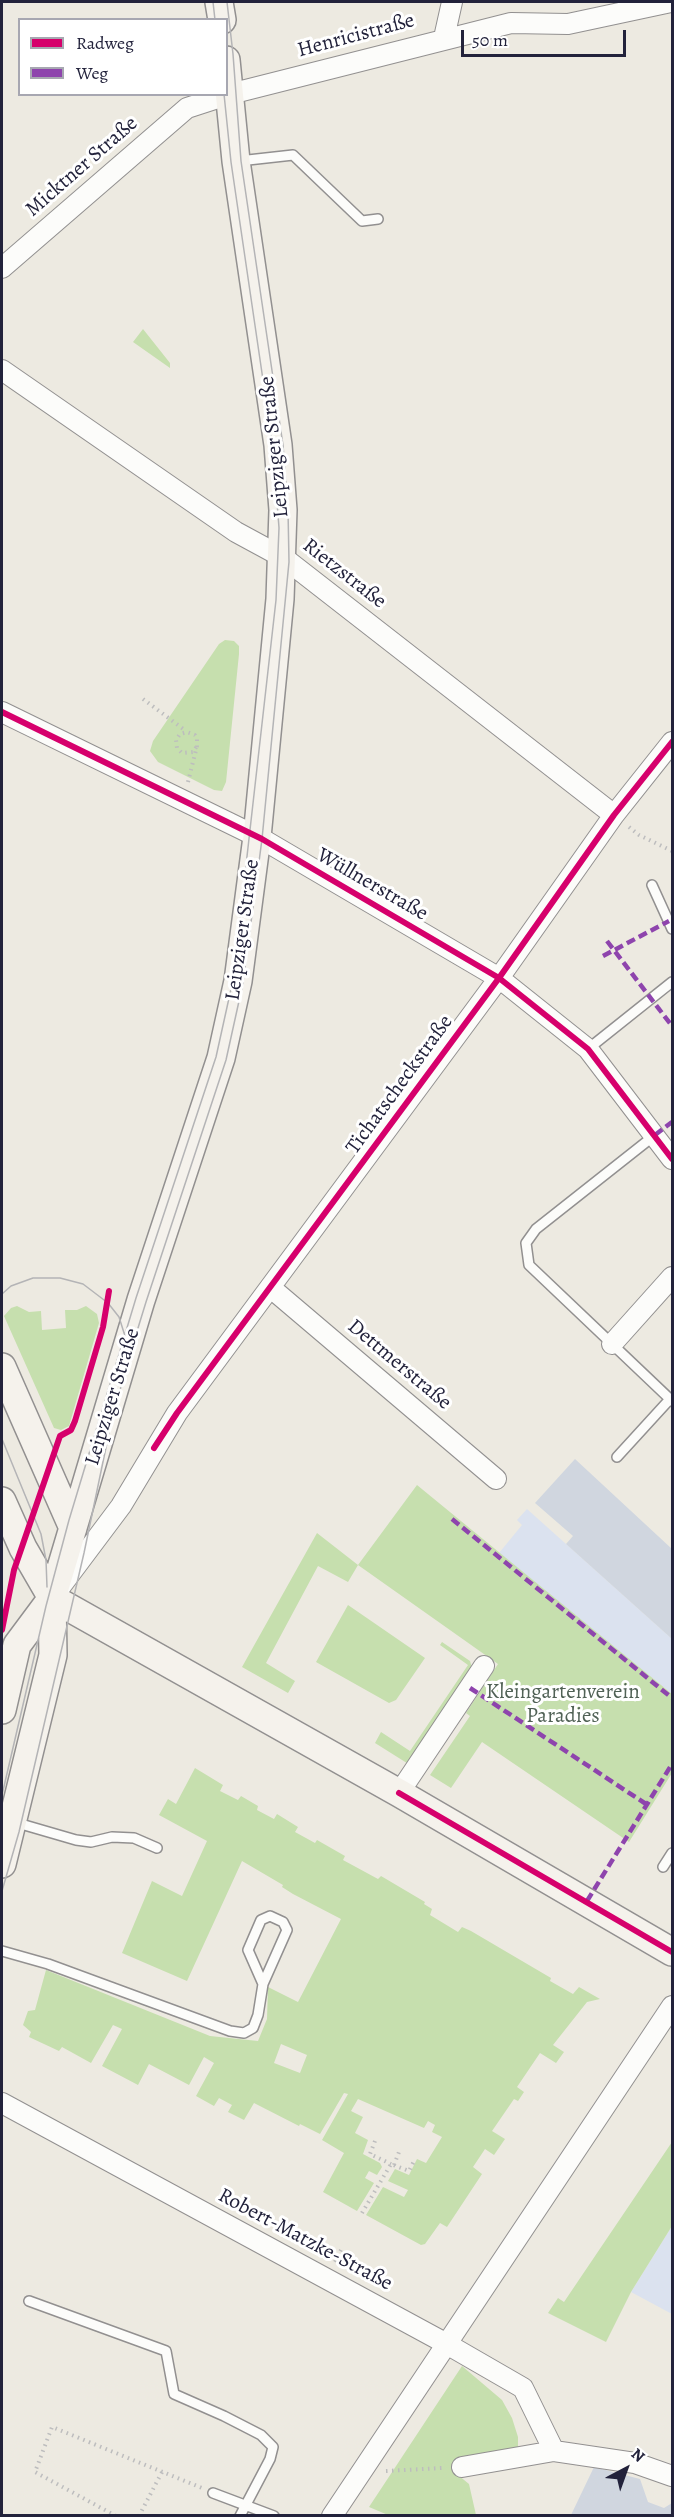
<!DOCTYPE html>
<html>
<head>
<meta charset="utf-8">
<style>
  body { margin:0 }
  #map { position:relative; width:674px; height:2517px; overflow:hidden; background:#edeae1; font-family:Alegreya,serif }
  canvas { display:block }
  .frame { position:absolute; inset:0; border:3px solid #22223b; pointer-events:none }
  .legend { position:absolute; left:18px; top:18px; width:210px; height:78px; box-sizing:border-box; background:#fff; border:2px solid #a7a7b1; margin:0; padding:8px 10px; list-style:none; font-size:18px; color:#22223b }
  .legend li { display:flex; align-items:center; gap:12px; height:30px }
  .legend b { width:30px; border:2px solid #a7a7b1 }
  .north { position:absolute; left:596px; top:2439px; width:60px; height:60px; -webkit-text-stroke:4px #fff; paint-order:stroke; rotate:41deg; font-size:16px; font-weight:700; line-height:24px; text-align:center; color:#22223b }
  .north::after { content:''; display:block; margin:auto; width:21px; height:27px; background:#22223b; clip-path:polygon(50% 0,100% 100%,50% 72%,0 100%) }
  .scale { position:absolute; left:461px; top:30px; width:165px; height:27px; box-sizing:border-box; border:3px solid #22223b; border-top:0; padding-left:8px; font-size:18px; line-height:21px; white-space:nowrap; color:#22223b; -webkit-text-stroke:4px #fff; paint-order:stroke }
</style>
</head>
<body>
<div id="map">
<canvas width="674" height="2517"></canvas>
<div class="frame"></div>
<ul class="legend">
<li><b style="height:8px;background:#d6006c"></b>Radweg</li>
<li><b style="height:8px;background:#8e44ad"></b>Weg</li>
</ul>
<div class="north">N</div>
<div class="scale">50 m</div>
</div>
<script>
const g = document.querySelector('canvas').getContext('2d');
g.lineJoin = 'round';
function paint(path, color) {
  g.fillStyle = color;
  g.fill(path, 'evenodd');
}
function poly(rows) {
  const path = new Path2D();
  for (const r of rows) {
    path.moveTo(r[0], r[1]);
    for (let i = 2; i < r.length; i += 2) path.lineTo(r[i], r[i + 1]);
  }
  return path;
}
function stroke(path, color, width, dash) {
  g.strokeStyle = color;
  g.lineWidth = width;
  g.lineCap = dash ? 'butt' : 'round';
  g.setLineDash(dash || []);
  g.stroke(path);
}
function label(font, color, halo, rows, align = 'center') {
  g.font = font + ' Alegreya,serif';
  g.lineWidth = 6;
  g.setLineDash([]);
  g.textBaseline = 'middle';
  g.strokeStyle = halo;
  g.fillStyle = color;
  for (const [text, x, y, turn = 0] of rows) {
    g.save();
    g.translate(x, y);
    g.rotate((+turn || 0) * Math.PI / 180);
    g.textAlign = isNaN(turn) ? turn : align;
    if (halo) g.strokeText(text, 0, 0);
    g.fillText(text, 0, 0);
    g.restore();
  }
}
paint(poly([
  [527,1509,672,1639,672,1694,499,1553,522,1525,517,1520],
  [672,2226,672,2314,631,2292]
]), '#dbe2ef');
paint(poly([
  [575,1459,672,1549,672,1639,566,1544,573,1536,535,1503],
  [594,2467,640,2479,648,2502,664,2508,672,2503,672,2515,571,2515]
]), '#d0d6df');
paint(poly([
  [143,329,170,363,170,368,133,342],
  [225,640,234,641,239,646,239,654,226,782,222,791,214,790,158,762,150,751,153,741,219,644],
  [17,1306,29,1312,41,1311,42,1330,66,1328,65,1310,77,1310,86,1306,97,1314,99,1323,69,1426,61,1430,54,1428,4,1316,11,1308],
  [417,1485,672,1694,672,1773,629,1842,482,1742,451,1788,430,1775,470,1716,466,1713,498,1664,358,1565,348,1582,318,1566,266,1663,295,1681,288,1693,242,1667,317,1533,358,1565],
  [348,1605,425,1658,396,1700,389,1703,316,1662],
  [442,1642,470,1661,473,1671,410,1765,375,1743,381,1732,410,1751,468,1665,440,1645],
  [195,1768,223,1785,220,1791,238,1800,241,1796,258,1806,257,1810,274,1819,277,1814,298,1827,295,1832,315,1843,317,1840,345,1856,343,1860,378,1879,381,1876,425,1902,424,1904,432,1909,430,1915,458,1932,462,1927,471,1931,551,1978,550,1981,573,1994,579,1987,600,1999,587,2002,553,2045,564,2052,556,2063,540,2053,517,2087,524,2092,518,2101,514,2099,492,2131,505,2139,494,2155,485,2149,473,2167,482,2174,447,2227,440,2223,425,2244,421,2245,366,2215,383,2187,404,2197,408,2190,388,2181,395,2169,409,2175,417,2159,426,2163,442,2137,432,2132,435,2125,428,2121,424,2128,358,2099,351,2111,363,2117,355,2133,368,2140,363,2154,380,2163,382,2167,377,2175,369,2171,365,2178,374,2183,357,2211,323,2192,344,2153,322,2140,348,2094,344,2093,320,2134,300,2124,299,2126,254,2103,244,2120,228,2112,232,2105,219,2098,214,2106,196,2096,214,2063,204,2057,189,2085,149,2064,138,2085,102,2066,122,2029,113,2025,91,2063,62,2047,59,2051,29,2037,31,2032,23,2025,28,2011,35,2010,46,1970,210,2036,258,2041,267,2019,268,1987,298,2002,341,1919,293,1894,282,1887,283,1885,242,1861,187,1981,122,1953,152,1881,182,1896,207,1841,159,1815,168,1799,176,1804],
  [281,2044,307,2055,300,2073,274,2063],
  [672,2142,672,2226,631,2292,606,2342,548,2313,558,2298,564,2302],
  [462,2366,502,2400,512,2418,518,2437,518,2450,456,2458,458,2475,469,2484,476,2515,388,2515,369,2507]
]), '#c6dfae');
const lane = poly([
  [239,161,293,155,362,221,378,219],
  [652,885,672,929],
  [588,1049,672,982],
  [655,1135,536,1229,526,1243,529,1265,672,1401],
  [617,1457,670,1399],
  [14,1822,76,1840,91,1842,112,1837,134,1838,157,1848],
  [663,1867,672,1853],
  [2,1951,48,1964,230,2031,244,2033,253,2028,258,2015,263,1984,287,1930,283,1922,270,1916,261,1920,248,1950,263,1984],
  [29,2301,166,2351,174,2394,224,2416,261,2435,273,2447,270,2459,240,2516],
  [213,2493,274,2516]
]);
const street = poly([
  [444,38,452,2],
  [2,268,187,108,230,94,511,23,568,24,671,2],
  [2,370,236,532,284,558,614,815],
  [2,712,262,839,499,978,588,1049,672,1159],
  [271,1288,496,1479],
  [612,1344,672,1277],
  [61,1586,121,1506,177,1413,499,978,614,815,672,742],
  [399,1793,484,1666],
  [2,2103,445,2343,523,2388,554,2451],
  [462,2467,554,2451,635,2463,672,2476],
  [332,2516,672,2006]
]);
const secondary = poly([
  [219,2,222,20],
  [2,1367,73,1528],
  [2,1501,23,1548,52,1598,399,1793,672,1952],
  [2,1710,17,1645,52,1598],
  [2,1864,53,1655,52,1598,141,1300,221,1058,238,981,257,837,280,599,283,510,278,445,236,161,226,60]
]);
stroke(lane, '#929090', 12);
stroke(street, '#929090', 22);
stroke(secondary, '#929090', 30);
stroke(poly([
  [143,699,186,731],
  [188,782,197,746,197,739,195,735,187,732,180,734,176,740,177,748,182,753,193,752,197,746],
  [629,827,639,835,672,851],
  [375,2141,370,2154,391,2164],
  [394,2165,399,2152],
  [362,2213,391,2164,409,2171,415,2159],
  [335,2262,341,2250],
  [386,2471,442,2468],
  [116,2516,35,2472,52,2427,202,2488],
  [139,2516,162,2472]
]), '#bdbdbe', 4, [1.5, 4.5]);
stroke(lane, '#fcfcfa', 9);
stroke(street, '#fcfcfa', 20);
stroke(secondary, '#f5f2ec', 27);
stroke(poly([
  [213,2,215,20],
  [2,1294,11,1286,33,1278,60,1278,83,1284,108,1303,119,1317,125,1336],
  [2,1439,41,1534,46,1560,47,1587],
  [2,1795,46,1606,69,1520,136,1298,216,1057,233,980,276,600,279,528,273,448,231,162,224,94],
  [2,1891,19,1832,84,1553,109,1433,126,1367,146,1302,226,1060,243,983,262,839,289,562,288,510,283,445,241,161,233,54,227,2]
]), '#b4b4b6', 1.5);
stroke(poly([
  [607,941,672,1026],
  [603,956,669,921],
  [655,1135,672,1122],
  [452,1519,672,1698],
  [470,1688,646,1804],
  [587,1901,672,1764]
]), '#8e44ad', 4.5, [9, 4.5]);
stroke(poly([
  [2,712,262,839,499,978,588,1049,672,1159],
  [154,1448,177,1413,499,978,614,815,672,742],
  [2,1630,14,1570,48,1471,60,1436,71,1430,75,1421,103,1327,109,1291],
  [399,1793,672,1952]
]), '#d6006c', 6);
label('21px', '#22223b', '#fff', [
  ["Henricistraße",356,36,-15],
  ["Micktner Straße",82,167,-41],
  ["Leipziger Straße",275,447,-96],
  ["Rietzstraße",344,574,38],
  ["Wüllnerstraße",372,885,30],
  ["Leipziger Straße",243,930,-82],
  ["Tichatscheckstraße",400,1085,-54],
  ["Dettmerstraße",399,1365,40],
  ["Leipziger Straße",113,1397,-73],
  ["Robert-Matzke-Straße",305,2240,28]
]);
label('21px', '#506155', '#fff', [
  ["Kleingartenverein",563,1693],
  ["Paradies",563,1717]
]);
</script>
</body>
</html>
